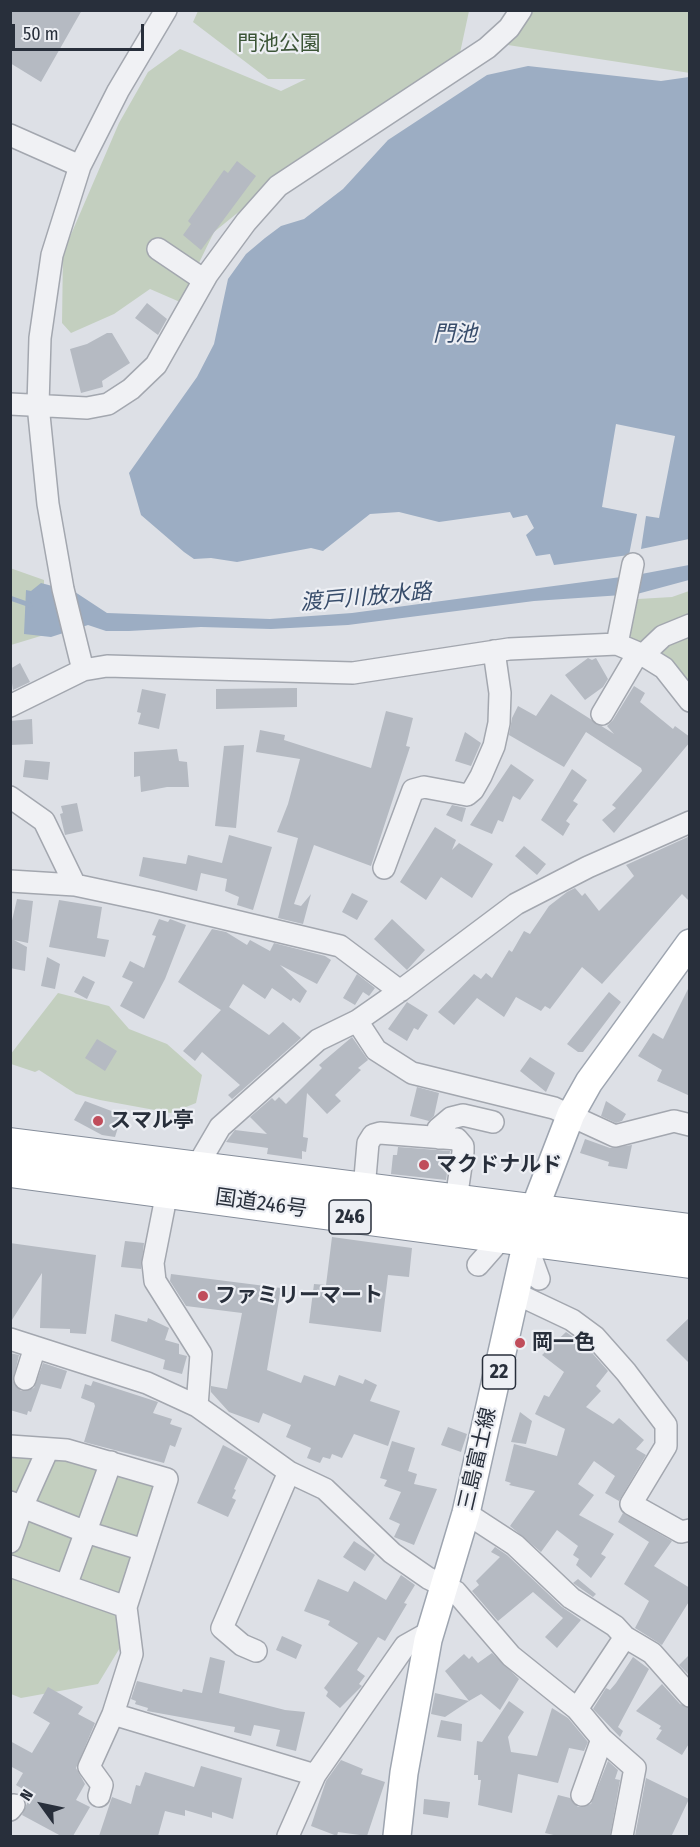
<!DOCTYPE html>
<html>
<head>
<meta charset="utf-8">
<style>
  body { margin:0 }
  #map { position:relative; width:700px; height:1847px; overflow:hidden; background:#dde0e6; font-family:"Fira Sans Condensed",sans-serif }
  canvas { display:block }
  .frame { position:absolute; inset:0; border:12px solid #282f3b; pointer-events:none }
  .north { position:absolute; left:12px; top:1775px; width:60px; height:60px; -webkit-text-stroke:4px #edeff4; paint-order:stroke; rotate:303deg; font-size:16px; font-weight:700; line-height:24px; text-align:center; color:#282f3b }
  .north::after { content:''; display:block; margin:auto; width:21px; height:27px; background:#282f3b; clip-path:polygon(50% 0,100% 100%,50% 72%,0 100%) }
  .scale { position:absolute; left:12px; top:24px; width:132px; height:27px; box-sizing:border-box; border:3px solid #282f3b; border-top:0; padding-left:8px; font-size:18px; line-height:21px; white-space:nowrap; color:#282f3b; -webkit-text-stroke:4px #edeff4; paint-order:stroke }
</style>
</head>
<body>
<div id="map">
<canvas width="700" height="1847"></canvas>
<div class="frame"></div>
<div class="north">N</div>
<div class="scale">50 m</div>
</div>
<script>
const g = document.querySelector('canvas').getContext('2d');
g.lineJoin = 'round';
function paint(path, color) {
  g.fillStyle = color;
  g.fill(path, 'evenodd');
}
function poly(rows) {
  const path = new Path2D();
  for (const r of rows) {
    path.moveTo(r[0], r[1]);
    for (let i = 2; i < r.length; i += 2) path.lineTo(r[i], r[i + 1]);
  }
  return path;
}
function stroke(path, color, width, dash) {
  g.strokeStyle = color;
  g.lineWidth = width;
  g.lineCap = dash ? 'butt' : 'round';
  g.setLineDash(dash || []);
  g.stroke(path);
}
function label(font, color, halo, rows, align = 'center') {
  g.font = font + ' "Fira Sans Condensed","Noto Sans JP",sans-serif';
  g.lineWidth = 4.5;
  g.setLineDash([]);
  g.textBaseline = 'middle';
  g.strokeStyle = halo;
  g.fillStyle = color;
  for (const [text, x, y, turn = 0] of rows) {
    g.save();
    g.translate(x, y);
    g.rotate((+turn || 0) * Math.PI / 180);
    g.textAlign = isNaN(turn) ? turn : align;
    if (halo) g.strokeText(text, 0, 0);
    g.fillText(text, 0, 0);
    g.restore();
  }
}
paint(poly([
  [198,11,469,11,460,53,294,167,214,232,180,302,150,289,114,314,71,333,62,323,63,253,119,123,148,72,180,49,281,91,306,79,268,79,193,22],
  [532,11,689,11,690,73,508,45],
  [10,568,44,580,44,635,11,645],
  [689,591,689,701,626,644,629,611,638,599,672,597],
  [58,993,109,1006,129,1029,167,1044,202,1075,196,1103,171,1113,100,1100,76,1094,39,1070,35,1072,11,1064,10,1055],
  [11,1452,57,1453,163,1485,120,1613,136,1621,98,1684,21,1698,11,1694]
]), '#c3cfbf');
paint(poly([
  [528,66,661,81,689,77,689,539,641,549,646,516,659,518,675,436,616,424,602,507,637,514,629,555,554,565,550,554,536,556,526,535,534,528,527,515,513,518,510,512,439,522,399,512,370,514,323,551,311,548,237,562,211,558,194,559,184,552,141,515,129,473,197,377,214,344,228,279,246,254,265,238,281,226,304,219,343,189,388,140,487,75],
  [689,565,689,580,637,594,534,601,348,625,271,629,201,627,129,631,106,631,88,625,51,637,24,634,26,590,31,591,41,583,75,592,107,613,270,619,352,613,636,575]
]), '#9cadc3');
stroke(poly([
  [10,598,30,605]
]), '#9cadc3', 5);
paint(poly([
  [10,10,82,10,41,82,10,63],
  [237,161,256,176,201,250,183,235,191,224,188,221,224,170,228,173],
  [147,303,167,319,158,335,135,318],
  [107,333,112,333,130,363,102,381,103,387,81,393,70,349,87,344],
  [588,658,592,660,596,658,608,679,603,687,585,700,565,675],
  [20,663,30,682,13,690,10,669],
  [634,686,645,693,640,702,673,729,675,726,690,737,690,742,614,833,602,820,616,808,612,805,642,771,641,768,586,732,564,767,509,735,512,718,518,706,536,716,551,694,614,734,607,726,613,720],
  [297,688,297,707,216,709,216,689],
  [142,689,166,694,159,729,138,724,141,713,137,712],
  [386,711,413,718,406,746,410,747,371,866,314,845,294,904,301,906,311,894,303,924,278,918,298,838,277,832,288,804,300,759,256,752,260,730,285,735,284,740,371,768],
  [32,719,33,744,10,745,10,721],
  [465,732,481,743,471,766,455,761],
  [244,745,236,828,215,826,224,746],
  [177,749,179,761,187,762,189,787,167,787,141,792,140,776,134,777,134,752],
  [25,760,50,762,48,780,23,777],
  [511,764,534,780,520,800,513,796,503,822,498,820,492,834,470,825],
  [572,769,587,780,573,801,578,804,566,821,570,824,563,836,541,820],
  [77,803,83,831,65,835,60,814,63,813,61,806],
  [452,805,466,808,462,822,446,815],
  [435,827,456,840,452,850,459,843,493,864,472,898,441,877,426,900,400,882],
  [229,835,272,847,253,910,237,905,239,897,225,891,227,879,201,873,197,891,139,876,143,857,186,864,188,855,222,863],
  [690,836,690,902,682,894,602,984,582,967,550,1009,545,1006,541,1011,516,997,504,1017,477,998,454,1025,438,1012,474,974,481,979,486,973,492,978,509,950,512,952,524,931,530,934,549,906,567,892,575,888,582,896,585,893,599,911,634,876,626,865],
  [524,846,546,864,537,875,515,856],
  [352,893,368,901,357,920,342,912],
  [17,899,33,901,28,943,14,940,27,947,25,971,10,968,10,929],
  [59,900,102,907,97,938,109,940,105,957,49,947],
  [159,919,168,922,170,919,186,925,165,979,144,1019,120,1006,133,982,122,977,130,961,144,968,156,936,152,935],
  [392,919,425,950,407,970,374,939],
  [212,929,226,932,247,945,250,940,270,951,274,943,325,956,331,960,317,984,280,965,307,991,300,1003,293,998,291,1001,272,988,265,999,243,984,229,1007,269,1035,283,1022,301,1038,232,1099,228,1095,240,1085,202,1052,195,1061,183,1051,221,1010,178,982],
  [47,957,60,964,55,989,41,986],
  [357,974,375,988,369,996,363,992,355,1005,343,998],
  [83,976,95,982,87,999,74,992],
  [690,985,690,1096,657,1081,662,1070,638,1056,653,1033,663,1039],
  [609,992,621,1002,583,1052,578,1052,567,1044],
  [407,1002,428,1015,418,1030,414,1028,407,1041,388,1029],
  [352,1037,368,1060,358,1068,361,1070,335,1095,341,1101,327,1114,307,1093,303,1137,308,1138,306,1152,302,1151,302,1159,267,1154,268,1148,226,1142,235,1130,267,1134,250,1117,272,1098,275,1101,279,1097,286,1104,322,1068,319,1065],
  [97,1039,117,1051,105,1071,85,1058],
  [530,1057,555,1073,546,1092,520,1071],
  [417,1087,439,1093,434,1116,429,1121,410,1116],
  [85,1101,122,1115,115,1137,102,1135,74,1120],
  [606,1101,626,1114,622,1121,616,1123,601,1116],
  [585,1139,610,1148,632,1145,627,1169,608,1166,609,1162,580,1153],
  [398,1147,450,1151,446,1180,391,1174,393,1155,397,1155],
  [332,1237,412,1248,409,1277,388,1275,381,1332,309,1323,314,1284,326,1285],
  [125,1241,144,1243,141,1269,121,1267],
  [10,1243,96,1255,86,1334,70,1333,70,1329,40,1328,42,1273,10,1323],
  [171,1274,281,1288,267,1370,301,1383,304,1375,335,1386,339,1375,363,1384,365,1379,377,1385,370,1401,400,1411,388,1446,354,1434,342,1458,332,1454,330,1459,323,1457,320,1463,307,1458,311,1448,286,1437,291,1425,263,1413,259,1423,229,1412,211,1392,211,1386,227,1389,242,1313,186,1306,170,1281],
  [115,1314,147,1322,148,1318,169,1328,165,1340,179,1344,179,1354,187,1356,182,1374,163,1369,165,1360,111,1341],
  [690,1317,690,1364,666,1340],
  [566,1332,586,1346,608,1371,596,1386,601,1391,586,1407,613,1424,619,1418,644,1440,636,1449,646,1455,619,1501,605,1493,615,1476,594,1461,578,1484,594,1495,579,1515,614,1534,601,1554,606,1557,591,1578,576,1565,579,1559,573,1555,578,1546,557,1530,541,1552,510,1526,535,1491,509,1485,511,1483,505,1481,514,1444,557,1456,565,1429,535,1414,544,1395,549,1397,564,1372,542,1355],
  [10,1353,19,1355,13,1381,21,1391,34,1388,43,1363,67,1371,61,1389,41,1384,31,1412,28,1411,27,1415,10,1410],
  [93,1381,158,1402,153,1413,172,1419,170,1424,182,1428,175,1447,170,1445,164,1463,84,1442,95,1406,94,1403,81,1398,85,1384,91,1386],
  [520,1412,532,1421,526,1444,511,1442],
  [448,1427,467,1434,461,1452,441,1445],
  [392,1441,415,1448,408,1471,417,1474,414,1484,437,1489,414,1545,394,1537,400,1524,389,1519,401,1492,384,1486,387,1480,380,1478],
  [223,1445,248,1458,234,1489,236,1490,232,1498,236,1500,228,1517,197,1503],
  [623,1513,672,1541,654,1566,690,1588,690,1600,662,1645,635,1628,649,1601,624,1584,649,1542,618,1522],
  [354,1541,375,1555,365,1571,343,1557],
  [495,1547,507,1555,562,1607,581,1620,557,1648,545,1637,563,1618,533,1592,498,1621,472,1591,479,1585,476,1581,500,1557,491,1552],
  [401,1575,415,1585,404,1603,407,1604,385,1641,378,1637,357,1670,365,1676,359,1684,362,1686,340,1708,326,1696,328,1692,324,1688,358,1643,328,1625,330,1621,304,1611,318,1579,348,1592,354,1581,386,1600],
  [578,1579,596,1594,593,1597,573,1583],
  [282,1636,302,1645,296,1659,276,1650],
  [492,1653,519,1679,500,1710,481,1694,469,1701,445,1671,464,1654,469,1659,472,1656,478,1663],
  [690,1654,690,1676,679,1665],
  [210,1657,225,1661,219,1693,285,1710,305,1712,296,1751,276,1746,280,1730,254,1725,251,1736,234,1732,235,1727,147,1711,148,1708,135,1704,136,1701,131,1699,137,1681,182,1692,183,1689,202,1693],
  [633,1657,649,1669,618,1727,623,1731,620,1737,593,1709,606,1688,610,1690,616,1683],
  [662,1684,680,1704,690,1708,690,1742,682,1755,656,1739,662,1730,659,1729,661,1726,636,1711],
  [48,1687,83,1707,78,1714,95,1723,76,1768,85,1784,76,1800,90,1807,73,1836,61,1836,22,1815,31,1794,16,1785,23,1773,10,1766,10,1741,32,1753,50,1723,33,1713],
  [435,1693,469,1701,445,1717,431,1714],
  [509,1701,524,1712,508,1737,511,1752,537,1756,552,1708,568,1718,588,1742,584,1751,569,1748,558,1783,518,1774,512,1813,478,1805,481,1780,478,1780,478,1775,474,1775,477,1741,482,1742],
  [441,1720,462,1724,461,1741,437,1737],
  [341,1760,363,1769,361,1774,385,1782,367,1836,338,1832,337,1836,311,1826,326,1781],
  [608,1761,618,1770,615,1779,620,1780,610,1836,558,1836,545,1833,558,1795,570,1798,578,1807,591,1804],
  [201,1766,242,1778,233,1819,212,1812,212,1818,185,1810,185,1816,165,1811,158,1836,99,1836,112,1797,131,1804,136,1785,140,1786,145,1772,194,1787],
  [646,1778,689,1799,672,1835,635,1836],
  [424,1799,450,1802,448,1818,423,1814]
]), '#b5bac2');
const minor = poly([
  [10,135,80,166],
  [158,249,204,280],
  [10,404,87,408,108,404,131,389,156,365,207,275,246,222,278,186,487,48,509,28,521,10],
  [617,644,633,564],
  [643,655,663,636,690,625],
  [83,670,63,589,48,504,38,405,40,338,52,255,80,166,118,91,166,10],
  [10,706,83,670,107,666,353,673,509,649,617,644,643,655,664,668,690,701],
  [602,714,638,653],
  [10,797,44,821,75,885],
  [384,868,413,790,424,787,467,795,473,790,481,776,494,746,499,723,500,693,494,651],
  [10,881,75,885,155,902,340,946,400,991],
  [357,1021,376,1050,412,1073,554,1108,615,1136,674,1121,690,1125],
  [439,1138,437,1135,438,1129,451,1118,463,1115,493,1122],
  [196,1168,220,1127,318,1040,357,1021,400,991,516,904,588,867,690,822],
  [364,1189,368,1143,373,1135,380,1133,457,1139,463,1146,463,1152,456,1200],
  [167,1192,153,1263,155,1281,201,1354,197,1406],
  [525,1241,539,1279],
  [478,1265,507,1232],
  [517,1294,572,1320,595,1337,626,1372,666,1425,666,1446,631,1504,681,1532,690,1530],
  [10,1339,147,1383,197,1406,289,1472,325,1489,392,1553,428,1578,456,1592,511,1656,577,1709,602,1739,635,1768,622,1836],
  [25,1379,35,1347],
  [10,1446,67,1450,167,1479,126,1607,132,1654,113,1714,89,1767,102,1785,99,1796],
  [10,1502,86,1532,144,1550],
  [466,1513,515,1545,571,1598,615,1626,625,1637,652,1653,690,1696],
  [10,1542,22,1507,48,1449],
  [10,1566,126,1607],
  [66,1586,111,1462],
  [256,1651,242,1645,222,1628,289,1472],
  [577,1709,625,1637],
  [113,1714,315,1775],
  [582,1795,602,1739],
  [10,1810,14,1805],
  [288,1836,315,1775,405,1646,430,1632]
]);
const major = poly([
  [397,1836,404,1773,428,1640,466,1513,534,1210,571,1114,589,1082,690,943]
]);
const highway = poly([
  [10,1144,690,1230],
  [10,1171,690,1262]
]);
stroke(minor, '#a3a7af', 24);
stroke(major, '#9ea5b0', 30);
stroke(highway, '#868e9b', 34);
stroke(minor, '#f0f1f4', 21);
stroke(major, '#fff', 27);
stroke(highway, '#fff', 32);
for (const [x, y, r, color] of [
  [98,1121,6,"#c04d5b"],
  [424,1165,6,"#c04d5b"],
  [203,1296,6,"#c04d5b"],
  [520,1343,6,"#c04d5b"]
]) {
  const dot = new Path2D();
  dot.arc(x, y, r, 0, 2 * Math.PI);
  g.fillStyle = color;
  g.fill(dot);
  stroke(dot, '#edeff4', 2);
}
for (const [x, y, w] of [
  [350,1217,42],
  [499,1372,33]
]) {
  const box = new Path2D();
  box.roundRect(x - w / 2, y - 17, w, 34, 4.5);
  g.fillStyle = '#edeff4';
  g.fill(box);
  stroke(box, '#282f3b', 1.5);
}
label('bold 20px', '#282f3b', null, [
  ["246",350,1217],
  ["22",499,1372]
]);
label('21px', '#3c5537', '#edeff4', [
  ["門池公園",279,44]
]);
label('bold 21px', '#282f3b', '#edeff4', [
  ["スマル亭",110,1121],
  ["マクドナルド",436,1165],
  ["ファミリーマート",215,1296],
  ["岡一色",532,1343]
], 'left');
label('21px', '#282f3b', '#edeff4', [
  ["国道246号",261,1204,8],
  ["三島富士線",478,1459,-77]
]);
label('italic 22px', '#374c6a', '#edeff4', [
  ["門池",455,335],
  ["渡戸川放水路",366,598,-5]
]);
</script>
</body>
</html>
